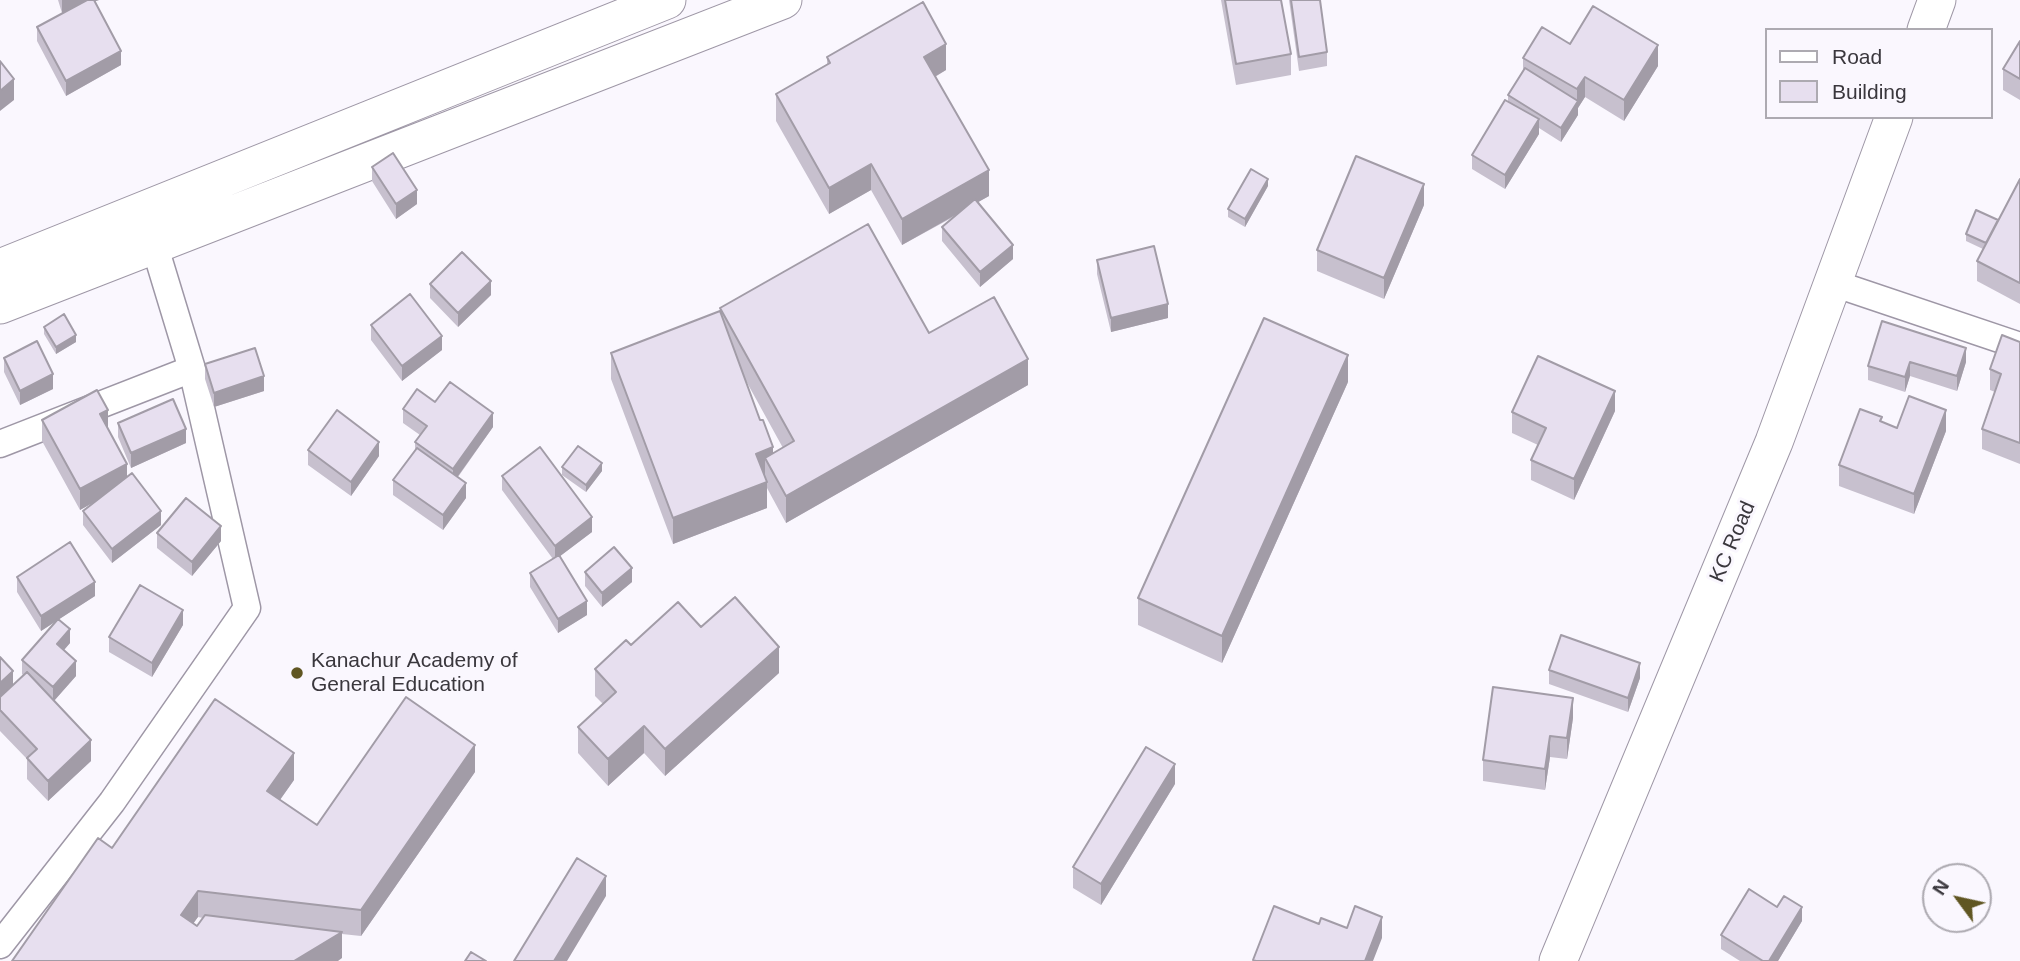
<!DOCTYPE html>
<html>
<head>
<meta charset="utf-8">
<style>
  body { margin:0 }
  #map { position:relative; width:2020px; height:961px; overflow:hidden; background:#faf7fe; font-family:Arial,sans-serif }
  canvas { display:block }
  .legend { position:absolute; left:1765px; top:28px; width:228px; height:91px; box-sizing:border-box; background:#faf7fe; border:2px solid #adaab1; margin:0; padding:9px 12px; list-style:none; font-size:21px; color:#3a373d }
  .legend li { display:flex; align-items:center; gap:14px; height:35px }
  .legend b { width:35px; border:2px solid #adaab1 }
  .north { position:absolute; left:1922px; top:863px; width:70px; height:70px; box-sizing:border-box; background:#faf7fe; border:2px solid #adaab1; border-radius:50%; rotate:303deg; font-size:19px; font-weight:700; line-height:28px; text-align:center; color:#3a373d }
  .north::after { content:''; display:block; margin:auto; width:24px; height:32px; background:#605622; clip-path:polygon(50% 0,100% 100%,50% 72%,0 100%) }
</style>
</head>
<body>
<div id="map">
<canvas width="2020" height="961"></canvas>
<ul class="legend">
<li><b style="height:9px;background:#fff"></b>Road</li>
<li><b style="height:19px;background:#e7dfef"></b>Building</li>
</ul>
<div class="north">N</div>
</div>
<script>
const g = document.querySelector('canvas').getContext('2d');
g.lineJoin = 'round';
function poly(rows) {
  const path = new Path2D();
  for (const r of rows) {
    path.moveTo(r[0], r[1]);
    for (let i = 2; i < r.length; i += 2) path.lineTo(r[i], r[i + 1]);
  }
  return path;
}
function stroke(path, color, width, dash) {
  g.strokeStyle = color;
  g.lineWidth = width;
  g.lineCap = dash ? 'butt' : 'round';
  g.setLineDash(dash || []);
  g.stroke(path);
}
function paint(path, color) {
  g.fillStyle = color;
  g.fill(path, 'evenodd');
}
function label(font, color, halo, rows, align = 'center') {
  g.font = font + ' Arial,sans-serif';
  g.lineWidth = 6;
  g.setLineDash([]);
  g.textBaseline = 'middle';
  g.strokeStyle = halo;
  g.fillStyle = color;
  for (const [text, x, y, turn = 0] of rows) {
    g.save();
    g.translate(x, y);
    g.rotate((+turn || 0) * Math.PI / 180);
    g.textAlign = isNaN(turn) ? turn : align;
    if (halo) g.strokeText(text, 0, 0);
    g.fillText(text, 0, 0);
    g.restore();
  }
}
const street = poly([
  [1833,283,2020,346],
  [0,444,192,369],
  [0,945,112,802,247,608,192,369,154,244]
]);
const secondary = poly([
  [1926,30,1937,0],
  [0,268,667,0],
  [0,305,783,0],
  [1558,961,1774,442,1894,117]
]);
stroke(street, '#9e97a6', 29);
stroke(secondary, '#9e97a6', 39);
stroke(street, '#fff', 26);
stroke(secondary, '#fff', 37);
paint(poly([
  [58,0,99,0,95,1,121,65,66,96,37,41,37,27,65,12,62,13],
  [1221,0,1281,0,1291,54,1291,75,1236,85],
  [1289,0,1320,0,1327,52,1327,66,1299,71],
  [2020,41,2020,100,2003,90,2003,69],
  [1570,44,1658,66,1624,121,1585,97,1578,108,1578,115,1561,142,1539,128,1539,134,1505,189,1472,169,1472,155,1508,101,1508,95,1523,71,1523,58],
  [827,57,946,70,935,77,989,196,978,202,1013,259,980,287,942,241,942,227,957,215,902,245,871,190,829,214,776,121,776,94,827,64],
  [372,167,417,204,396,219,372,181],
  [2020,179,2020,304,1977,281,1977,261,1983,249,1966,241,1966,234,1998,220],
  [1268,186,1245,227,1228,217,1228,209],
  [1424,205,1384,299,1317,271,1317,250],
  [1097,260,1168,318,1111,332,1097,274],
  [430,284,491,295,458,327,430,298],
  [720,308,1028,385,786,523,767,488,767,508,673,544,611,379,611,353,720,312],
  [745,379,783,448,773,453,760,420],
  [1882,321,1966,362,1957,391,1910,376,1905,392,1868,380,1868,366],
  [371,325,442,350,402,381,371,340],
  [44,327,76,342,56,354,44,334],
  [2020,342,2020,464,1982,449,1982,429,1995,392,1990,390,1990,369],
  [4,358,53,389,20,405,4,372],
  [205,364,264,391,214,407,205,379],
  [1348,382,1222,663,1138,625,1138,598],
  [435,402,493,427,458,477,466,498,443,530,393,495,393,480,415,450,415,442,420,435,403,423,403,409],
  [1615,411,1574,500,1531,480,1531,460,1538,445,1512,433,1512,412],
  [42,420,108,428,127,477,161,525,112,563,83,525,83,511,92,503,80,510,42,441],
  [1882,422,1897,428,1946,431,1914,514,1839,486,1839,465],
  [118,423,186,443,131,468,118,437],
  [308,450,379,456,351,496,308,465],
  [562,467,602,471,586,492,562,475],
  [502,476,592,532,560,556,587,615,558,633,530,587,530,573,553,559,502,490],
  [157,533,221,541,192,576,157,548],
  [585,572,632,582,602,607,585,586],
  [17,577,95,596,59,619,70,643,64,650,76,676,54,701,91,761,48,801,27,779,27,759,0,731,0,657,13,685,23,675,22,674,22,660,56,621,41,631,17,592],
  [183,625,152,677,109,652,109,637],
  [701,627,779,673,665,776,644,753,608,786,578,753,578,727,603,704,595,696,595,669,631,645],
  [1549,670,1640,678,1628,712,1549,684],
  [1573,718,1567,759,1550,757,1545,790,1483,781,1483,760],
  [475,772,361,936,342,934,342,958,12,961,112,848,294,780,280,800,317,825],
  [198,917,203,918,197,926,193,923],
  [1175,784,1101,905,1073,888,1073,867],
  [1777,907,1802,921,1778,961,1740,961,1721,949,1721,935]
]), '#c7c0ce');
paint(poly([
  [62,0,99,0,62,13],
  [946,44,946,70,924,83,924,57],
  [1658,45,1658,66,1624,121,1624,100],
  [121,51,121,65,66,96,66,81],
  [1585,77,1585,97,1578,108,1578,115,1561,142,1561,128,1577,102,1577,89],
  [14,79,14,100,0,111,0,91],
  [1539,119,1539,134,1505,189,1505,175],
  [871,164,871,190,829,214,829,188],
  [989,170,989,196,902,245,902,219],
  [1268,179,1268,186,1245,227,1245,219],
  [1424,184,1424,205,1384,299,1384,278],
  [417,190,417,204,396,219,396,204],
  [1013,245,1013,259,980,287,980,272],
  [491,281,491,295,458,327,458,313],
  [1168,304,1168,318,1111,332,1111,318],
  [76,335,76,342,56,354,56,347],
  [442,336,442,350,402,381,402,366],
  [1966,348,1966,362,1957,391,1957,376],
  [1348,355,1348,382,1222,663,1222,636],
  [1028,359,1028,385,786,523,786,496],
  [1910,362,1910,376,1905,392,1905,377],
  [53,374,53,389,20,405,20,391],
  [264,376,264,391,214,407,214,393],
  [1615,391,1615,411,1574,500,1574,479],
  [108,410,108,431,100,414],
  [1946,410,1946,431,1914,514,1914,494],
  [493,413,493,427,453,483,453,469],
  [186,429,186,443,131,468,131,453],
  [379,442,379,456,351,496,351,482],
  [773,447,773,474,765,458,765,477,756,454],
  [602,463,602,471,586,492,586,485],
  [127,464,127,484,80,510,80,489],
  [767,482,767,508,673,544,673,518],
  [466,483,466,498,443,530,443,515],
  [161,511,161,525,112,563,112,549],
  [592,517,592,532,555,560,555,546],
  [221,526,221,541,192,576,192,562],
  [632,568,632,582,602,607,602,593],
  [95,582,95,596,41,631,41,616],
  [587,601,587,615,558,633,558,619],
  [183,610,183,625,152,677,152,663],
  [70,629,70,643,57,658,57,644],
  [779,647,779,673,665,776,665,749],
  [76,661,76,676,53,702,53,687],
  [1640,663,1640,678,1628,712,1628,698],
  [13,671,13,685,0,698,0,683],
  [1573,698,1573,718,1567,759,1567,738],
  [644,726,644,753,608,786,608,759],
  [1550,736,1550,757,1545,790,1545,769],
  [91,740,91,761,48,801,48,781],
  [475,745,475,772,361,936,361,910],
  [294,753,294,780,267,818,267,791],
  [1175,764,1175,784,1101,905,1101,884],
  [606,876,606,896,567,961,554,961],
  [198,891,198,917,181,941,181,915],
  [1802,907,1802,921,1778,961,1769,961],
  [1382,917,1382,938,1373,961,1365,961],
  [342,932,342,958,338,961,294,961]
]), '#a29ca7');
const building = poly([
  [87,0,94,0,121,51,66,81,37,27,87,0],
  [1225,0,1281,0,1291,54,1236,64,1225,0],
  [1291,0,1320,0,1327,52,1299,57,1291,0],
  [923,2,946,44,924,57,989,170,902,219,871,164,829,188,776,94,830,63,827,57,923,2],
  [1593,6,1658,45,1624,100,1585,77,1577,89,1523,58,1542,27,1570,44,1593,6],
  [2020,41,2020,79,2003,69,2020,41],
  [0,61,14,79,0,91,0,61],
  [1525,68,1578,101,1561,128,1508,95,1525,68],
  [1505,100,1539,119,1505,175,1472,155,1505,100],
  [393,153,417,190,396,204,372,167,393,153],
  [1356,156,1424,184,1384,278,1317,250,1356,156],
  [1251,169,1268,179,1245,219,1228,209,1251,169],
  [2020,179,2020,283,1977,261,2020,179],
  [975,199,1013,245,980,272,942,227,975,199],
  [1976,210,1998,220,1986,243,1966,234,1976,210],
  [868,224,929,333,994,297,1028,359,786,496,765,458,794,441,720,308,868,224],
  [1154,246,1168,304,1111,318,1097,260,1154,246],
  [462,252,491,281,458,313,430,284,462,252],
  [410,294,442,336,402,366,371,325,410,294],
  [720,311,760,420,763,420,773,447,756,454,767,482,673,518,611,353,720,311],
  [64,314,76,335,56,347,44,327,64,314],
  [1264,318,1348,355,1222,636,1138,598,1264,318],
  [1882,321,1966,348,1957,376,1910,362,1905,377,1868,366,1882,321],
  [2002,335,2020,342,2020,443,1982,429,2001,374,1990,369,2002,335],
  [37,341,53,374,20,391,4,358,37,341],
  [255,348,264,376,214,393,205,364,255,348],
  [1538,356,1615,391,1574,479,1531,460,1546,428,1512,412,1538,356],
  [450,382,493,413,453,469,415,442,427,426,403,409,417,389,435,402,450,382],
  [97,390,108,410,100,414,127,464,80,489,42,420,97,390],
  [1909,396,1946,410,1914,494,1839,465,1860,409,1882,417,1880,421,1897,428,1909,396],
  [173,399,186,429,131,453,118,423,173,399],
  [337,410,379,442,351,482,308,450,337,410],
  [578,446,602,463,586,485,562,467,578,446],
  [540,447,592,517,555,546,502,476,540,447],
  [417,448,466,483,443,515,393,480,417,448],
  [132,473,161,511,112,549,83,511,132,473],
  [186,498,221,526,192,562,157,533,186,498],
  [70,542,95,582,41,616,17,577,70,542],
  [614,547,632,568,602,593,585,572,614,547],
  [559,555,587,601,558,619,530,573,559,555],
  [140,585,183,610,152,663,109,637,140,585],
  [735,597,779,647,665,749,644,726,608,759,578,727,616,692,595,669,626,640,631,645,678,602,701,627,735,597],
  [58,619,70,629,57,644,76,661,53,687,22,660,58,619],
  [1561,635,1640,663,1628,698,1549,670,1561,635],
  [0,657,13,671,0,683,0,657],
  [27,672,91,740,48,781,27,758,37,749,0,710,0,697,27,672],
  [1493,687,1573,698,1567,738,1550,736,1545,769,1483,760,1493,687],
  [406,697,475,745,361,910,198,891,181,915,197,926,205,915,342,932,294,961,12,961,98,838,112,848,215,699,294,753,267,791,317,825,406,697],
  [1146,747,1175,764,1101,884,1073,867,1146,747],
  [577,858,606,876,554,961,514,961,577,858],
  [1749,889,1777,907,1784,896,1802,907,1769,961,1763,961,1721,935,1749,889],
  [1274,906,1319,924,1321,918,1347,928,1355,906,1382,917,1365,961,1256,961,1253,960,1274,906],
  [471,952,486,961,465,961,471,952]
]);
paint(building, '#e7dfef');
stroke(building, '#a29ca7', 2);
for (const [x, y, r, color] of [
  [297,673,7,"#605622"]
]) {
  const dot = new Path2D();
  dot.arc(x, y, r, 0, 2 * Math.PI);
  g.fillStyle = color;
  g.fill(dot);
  stroke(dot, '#faf7fe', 2.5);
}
label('21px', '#3a373d', '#faf7fe', [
  ["KC Road",1733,542,-67]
]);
label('21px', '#3a373d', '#faf7fe', [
  ["Kanachur Academy of",311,661],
  ["General Education",311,685]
], 'left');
</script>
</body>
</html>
